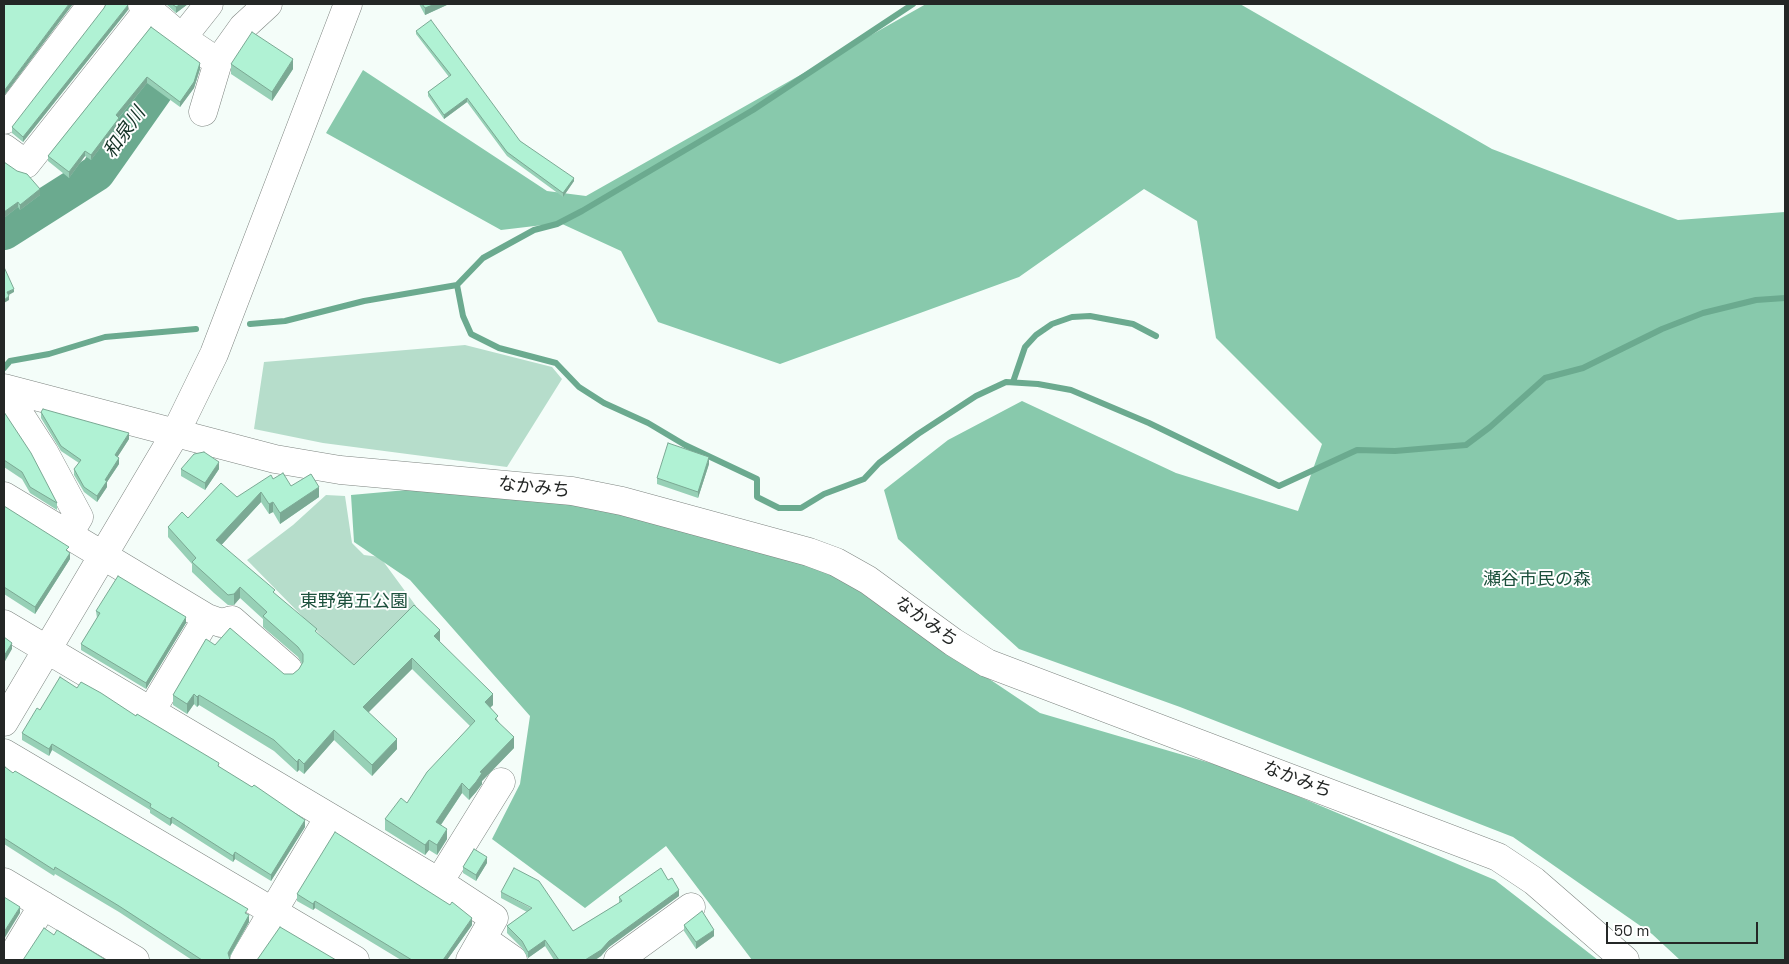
<!DOCTYPE html>
<html>
<head>
<meta charset="utf-8">
<style>
  body { margin:0 }
  #map { position:relative; width:1789px; height:964px; overflow:hidden; background:#f4fdf9; font-family:"Space Grotesk",sans-serif }
  canvas { display:block }
  .frame { position:absolute; inset:0; border:5px solid #242726; pointer-events:none }
  .scale { position:absolute; left:1606px; top:922px; width:152px; height:22px; box-sizing:border-box; border:2px solid #242726; border-top:0; padding-left:6px; font-size:15px; line-height:18px; white-space:nowrap; color:#242726; -webkit-text-stroke:4px #fff; paint-order:stroke }
</style>
</head>
<body>
<div id="map">
<canvas width="1789" height="964"></canvas>
<div class="frame"></div>
<div class="scale">50 m</div>
</div>
<script>
const g = document.querySelector('canvas').getContext('2d');
g.lineJoin = 'round';
function paint(path, color) {
  g.fillStyle = color;
  g.fill(path, 'evenodd');
}
function poly(rows) {
  const path = new Path2D();
  for (const r of rows) {
    path.moveTo(r[0], r[1]);
    for (let i = 2; i < r.length; i += 2) path.lineTo(r[i], r[i + 1]);
  }
  return path;
}
function stroke(path, color, width, dash) {
  g.strokeStyle = color;
  g.lineWidth = width;
  g.lineCap = dash ? 'butt' : 'round';
  g.setLineDash(dash || []);
  g.stroke(path);
}
function label(font, color, halo, rows, align = 'center') {
  g.font = font + ' "Space Grotesk","Noto Sans JP",sans-serif';
  g.lineWidth = 4;
  g.setLineDash([]);
  g.textBaseline = 'middle';
  g.strokeStyle = halo;
  g.fillStyle = color;
  for (const [text, x, y, turn = 0] of rows) {
    g.save();
    g.translate(x, y);
    g.rotate((+turn || 0) * Math.PI / 180);
    g.textAlign = isNaN(turn) ? turn : align;
    if (halo) g.strokeText(text, 0, 0);
    g.fillText(text, 0, 0);
    g.restore();
  }
}
paint(poly([
  [465,345,552,367,562,379,507,467,323,443,254,429,264,362],
  [326,495,345,496,352,543,364,555,380,557,416,606,354,669,247,560,293,525]
]), '#b6ddcb');
paint(poly([
  [926,4,1240,4,1492,149,1678,220,1785,212,1785,960,1680,960,1652,934,1513,837,1180,707,1019,649,898,539,884,490,948,440,1022,401,1176,473,1298,511,1322,444,1216,338,1197,221,1144,189,1019,277,780,364,658,322,621,251,560,223,501,230,326,133,363,70,547,191,586,196],
  [418,489,563,497,829,568,943,648,1040,713,1241,772,1495,880,1598,960,752,960,666,846,585,908,492,839,520,784,530,716,410,580,354,542,351,495]
]), '#88c9ac');
stroke(poly([
  [457,285,463,316,471,334,499,348,556,363,579,387,604,403,648,423,685,445,757,479,757,497,779,508,801,508,824,494,864,479,879,463,918,434,976,396,1006,382,1038,384,1071,390,1149,423,1279,486,1357,450,1395,451,1466,445,1490,427,1545,378,1583,368,1662,329,1703,313,1756,300,1785,298],
  [250,324,285,321,364,301,457,285,483,258,534,230,557,224,582,211,753,110,913,4],
  [4,368,10,361,49,354,105,337,196,329],
  [1013,382,1025,347,1036,335,1052,324,1072,317,1090,316,1133,324,1156,336]
]), '#6baa8f', 6);
stroke(poly([
  [4,232,97,173,185,48]
]), '#6baa8f', 36);
const minor = poly([
  [142,4,182,38,218,62],
  [182,38,209,4],
  [203,112,218,62,243,27,268,4],
  [4,120,92,4],
  [4,148,26,164,149,9],
  [4,388,275,459,340,470,572,491,622,501,809,552,836,562,868,580,953,642,987,663,1498,857,1534,881,1625,960],
  [4,390,44,452,79,517,69,534],
  [4,496,207,618,151,711],
  [207,618,221,623,232,620,288,669],
  [4,624,439,882,494,918,470,960],
  [4,722,175,434,214,354,348,4],
  [4,753,355,960],
  [4,882,135,960],
  [439,882,501,782],
  [483,939,513,960],
  [10,960,43,905],
  [244,960,329,817],
  [618,960,691,907]
]);
stroke(minor, '#7e8581', 29);
stroke(minor, '#fff', 28);
paint(poly([
  [166,4,188,4,176,13],
  [419,4,449,4,425,15],
  [128,10,23,142,12,133,12,127],
  [151,27,200,69,194,88,180,107,147,83,119,118,119,123,91,160,85,156,69,178,48,161,48,156],
  [416,31,520,141,574,181,563,197,507,156,467,102,444,119,428,96,428,92,449,77,416,34],
  [231,64,293,69,272,101,231,74],
  [4,162,40,195,20,210,18,207,4,218],
  [4,412,57,503,57,510,30,493,22,479,4,467],
  [41,412,129,439,117,457,119,464,107,482,107,487,97,502,84,492,74,475,74,469,79,463,61,451,41,418],
  [709,464,698,498,657,484,657,478],
  [181,469,219,469,205,490,181,476],
  [273,479,319,497,280,524,273,512,269,514,261,502,221,545,317,633,354,665,440,641,439,641,493,705,490,707,514,748,482,781,482,784,476,792,469,800,462,793,441,825,447,839,437,855,429,850,425,855,385,830,385,819,407,803,470,726,412,669,368,712,397,749,372,776,334,740,304,774,299,770,297,772,274,751,199,705,197,707,194,704,187,714,173,705,173,695,215,645,284,674,293,674,299,669,302,664,298,657,263,627,263,619,240,598,234,605,228,605,214,593,192,572,192,564,168,537,168,527,237,497],
  [4,506,69,552,70,559,35,614,4,594],
  [96,611,186,623,146,689,81,650,81,644,97,618],
  [77,688,136,716,219,767,305,827,271,881,235,859,233,862,172,823,170,826,150,813,150,810,52,750,49,756,22,740,22,733,40,710],
  [4,769,13,773,248,915,249,922,230,957,230,960,192,960,119,912,55,874,54,876,4,844],
  [487,863,476,881,463,873,463,867],
  [501,892,573,931,619,903,619,897,679,896,609,947,601,956,595,960,554,960,545,946,528,958,522,948,507,933,507,926,527,912,501,898],
  [297,894,472,925,447,960,401,960,315,908,313,910,297,901],
  [684,925,714,936,696,949,684,931]
]), '#97d0b6');
paint(poly([
  [69,4,73,4,4,96,4,91],
  [181,4,188,4,176,13,176,7],
  [435,4,449,4,425,15,425,8],
  [128,5,128,10,23,142,23,137],
  [293,59,293,69,272,101,272,92],
  [200,63,200,69,194,88,180,107,180,102],
  [147,77,147,83,116,121,116,115],
  [467,98,467,102,444,119,444,115],
  [119,118,119,123,91,160,91,155],
  [85,151,85,156,69,178,69,172],
  [574,178,574,181,563,197,563,193],
  [40,189,40,195,20,210,20,205],
  [18,202,18,207,4,218,4,212],
  [14,289,14,292,7,296,7,292],
  [9,296,9,300,4,303,4,300],
  [129,433,129,439,115,461,115,455],
  [709,457,709,464,698,498,698,492],
  [119,458,119,464,107,482,107,487,97,502,97,496,105,480],
  [219,462,219,469,205,490,205,483],
  [319,487,319,497,280,524,280,513],
  [261,492,261,502,216,551,216,540],
  [273,502,273,512,269,514,269,504],
  [70,553,70,559,35,614,35,607],
  [240,587,240,598,234,605,234,594],
  [186,617,186,623,146,689,146,683],
  [440,630,440,641,434,647,434,636],
  [12,643,12,649,4,663,4,656],
  [412,658,412,669,363,718,363,707],
  [194,694,194,704,187,714,187,704],
  [493,694,493,705,485,713,485,702],
  [199,695,199,705,197,707,197,697],
  [334,730,334,740,304,774,304,764],
  [514,737,514,748,482,781,482,784,476,792,469,800,469,790,480,772],
  [397,739,397,749,372,776,372,765],
  [52,744,52,750,49,756,49,749],
  [299,759,299,770,297,772,297,762],
  [462,783,462,793,436,832,436,822],
  [172,817,172,823,170,826,170,819],
  [305,820,305,827,271,881,271,875],
  [447,829,447,839,437,855,437,845],
  [429,840,429,850,425,855,425,845],
  [235,852,235,859,233,862,233,856],
  [487,857,487,863,476,881,476,875],
  [679,890,679,896,609,947,601,956,595,960,585,960,609,941],
  [315,901,315,908,313,910,313,904],
  [20,907,20,913,4,939,4,932],
  [249,915,249,922,228,959,228,953],
  [472,918,472,925,447,960,443,960],
  [714,930,714,936,696,949,696,942],
  [545,940,545,946,528,958,528,952]
]), '#7ba994');
const building = poly([
  [4,4,69,4,4,91,4,4],
  [106,4,128,4,128,5,23,137,12,127,104,8,106,4],
  [172,4,181,4,176,7,172,4],
  [422,4,435,4,425,8,422,4],
  [431,20,520,141,574,178,563,193,507,152,467,98,444,115,428,92,451,75,416,31,431,20],
  [151,27,200,63,194,82,180,102,147,77,116,115,119,118,91,155,85,151,69,172,48,156,151,27],
  [252,32,293,59,272,92,231,64,252,32],
  [4,162,17,171,27,174,40,189,20,205,18,202,4,212,4,162],
  [4,267,14,289,7,292,9,296,4,300,4,267],
  [43,409,129,433,115,455,119,458,105,480,107,481,97,496,84,487,74,469,81,460,61,446,41,412,43,409],
  [4,412,31,453,57,503,30,487,22,472,4,460,4,412],
  [668,443,709,457,698,492,657,478,668,443],
  [204,452,219,462,205,483,181,469,194,454,204,452],
  [283,473,291,486,311,474,319,487,280,513,273,502,269,504,261,492,216,540,275,590,273,592,317,629,315,631,354,665,414,605,440,630,434,636,493,694,485,702,498,716,495,719,514,737,480,772,482,773,476,782,469,790,462,783,436,822,447,829,437,845,429,840,425,845,385,819,401,798,407,803,427,772,475,721,412,658,363,707,397,739,372,765,334,730,304,764,299,759,297,762,274,740,199,695,197,697,194,694,187,704,173,695,206,639,215,645,230,628,284,674,293,674,299,669,303,662,303,654,298,647,263,616,267,612,240,587,234,594,228,595,214,582,192,562,196,558,168,527,182,512,188,518,221,483,237,497,271,475,273,479,283,473],
  [4,506,69,547,66,550,70,553,35,607,4,587,4,506],
  [118,576,186,617,146,683,81,644,100,613,96,611,118,576],
  [4,637,12,643,4,656,4,637],
  [60,677,77,688,81,682,101,693,136,716,137,714,219,763,218,766,252,787,254,785,305,820,271,875,235,852,233,856,172,817,170,819,150,807,151,804,52,744,49,749,22,733,37,708,40,710,60,677],
  [5,767,13,773,15,771,248,909,245,913,249,915,228,953,230,960,202,960,119,906,55,867,54,870,4,838,4,769,5,767],
  [335,832,450,905,452,902,472,918,443,960,412,960,315,901,313,904,297,894,335,832],
  [474,849,487,857,476,875,463,867,474,849],
  [514,868,539,881,573,931,622,901,619,897,661,868,668,880,672,878,679,890,609,941,601,950,585,960,559,960,545,940,528,952,522,941,507,926,532,908,501,892,514,868],
  [4,897,20,907,4,932,4,897],
  [702,911,714,930,696,942,684,925,702,911],
  [280,927,336,960,257,960,280,927],
  [44,928,54,935,57,930,106,960,23,960,44,928]
]);
paint(building, '#b0f2d4');
stroke(building, '#7ba994', 1);
label('18px', '#242726', '#fff', [
  ["なかみち",534,488,6],
  ["なかみち",926,622,36],
  ["なかみち",1297,780,21]
]);
label('18px', '#1c503c', '#fff', [
  ["瀬谷市民の森",1537,580],
  ["東野第五公園",354,602]
]);
label('italic 19px', '#143226', '#fff', [
  ["和泉川",125,133,-55]
]);
</script>
</body>
</html>
